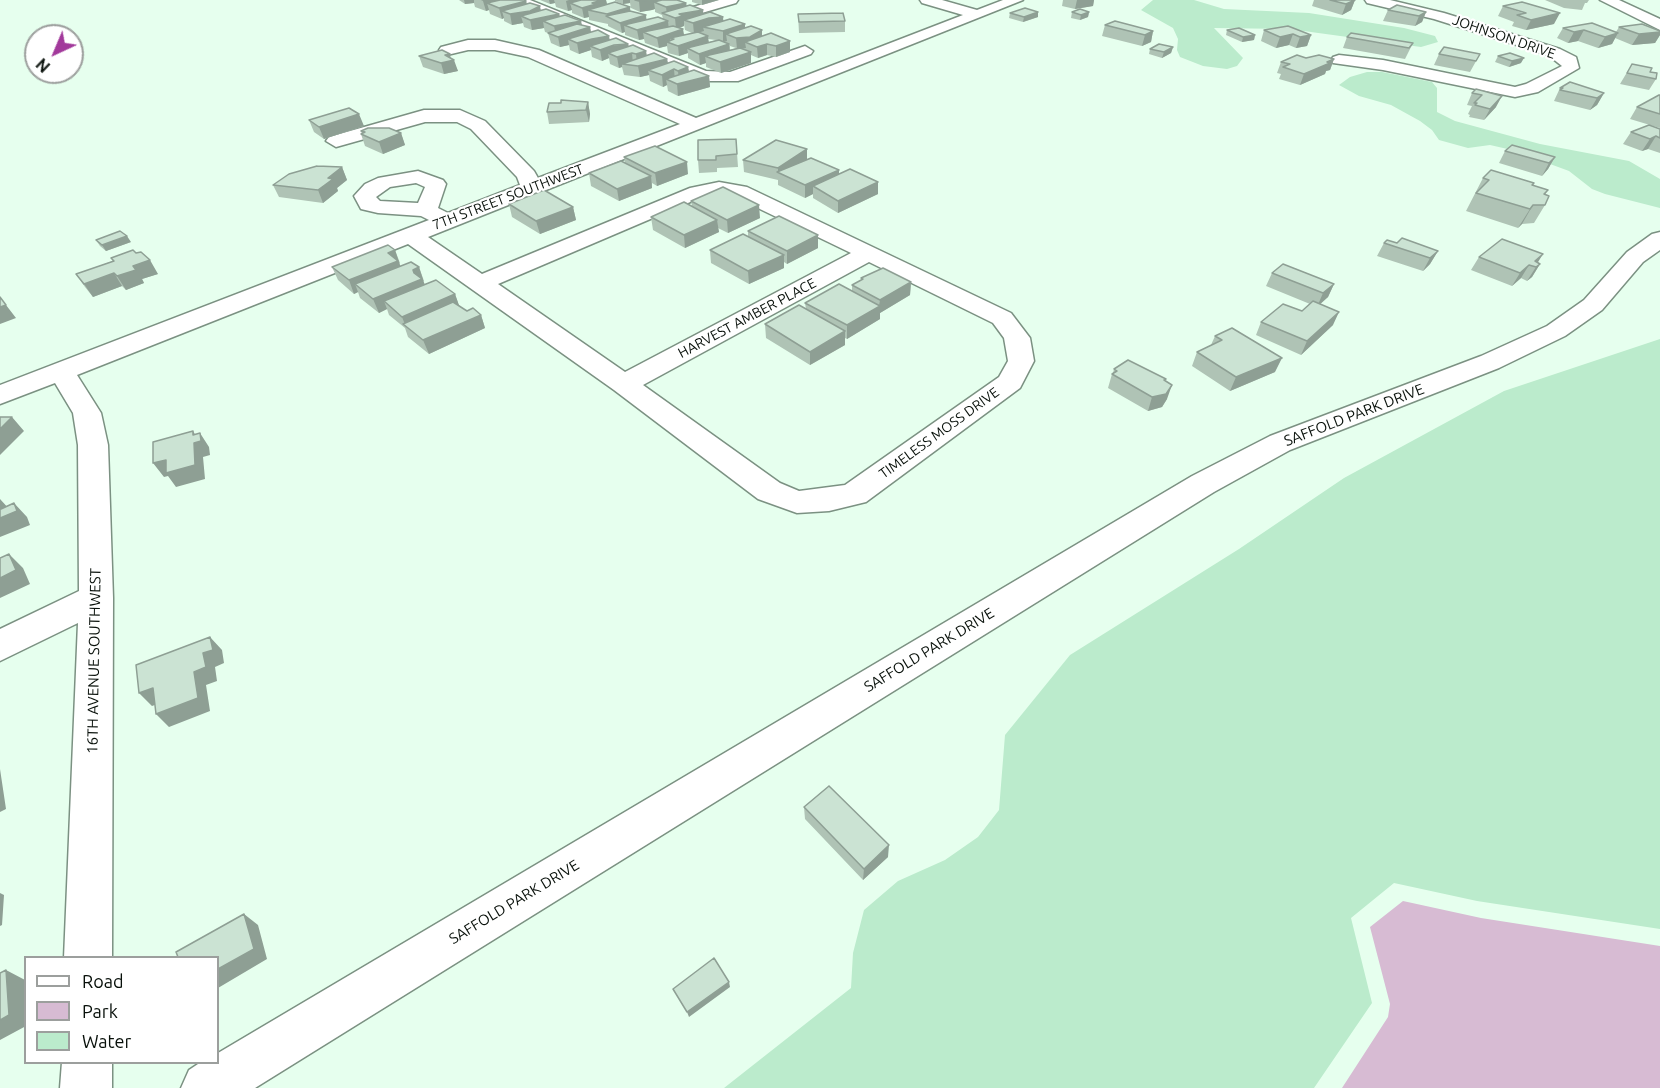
<!DOCTYPE html>
<html>
<head>
<meta charset="utf-8">
<style>
  body { margin:0 }
  #map { position:relative; width:1660px; height:1088px; overflow:hidden; background:#e6ffee; font-family:Ubuntu,sans-serif }
  canvas { display:block }
  .legend { position:absolute; left:24px; top:956px; width:195px; height:108px; box-sizing:border-box; background:#fff; border:2px solid #9c9f9d; margin:0; padding:8px 10px; list-style:none; font-size:18px; color:#08100a }
  .legend li { display:flex; align-items:center; gap:12px; height:30px }
  .legend b { width:30px; border:2px solid #9c9f9d }
  .north { position:absolute; left:24px; top:24px; width:60px; height:60px; box-sizing:border-box; background:#fff; border:2px solid #9c9f9d; border-radius:50%; rotate:224deg; font-size:16px; font-weight:700; line-height:24px; text-align:center; color:#08100a }
  .north::after { content:''; display:block; margin:auto; width:21px; height:27px; background:#a2399b; clip-path:polygon(50% 0,100% 100%,50% 72%,0 100%) }
</style>
</head>
<body>
<div id="map">
<canvas width="1660" height="1088"></canvas>
<ul class="legend">
<li><b style="height:8px;background:#fff"></b>Road</li>
<li><b style="height:16px;background:#d7bbd3"></b>Park</li>
<li><b style="height:16px;background:#bbebcc"></b>Water</li>
</ul>
<div class="north">N</div>
</div>
<script>
const g = document.querySelector('canvas').getContext('2d');
g.lineJoin = 'round';
function paint(path, color) {
  g.fillStyle = color;
  g.fill(path, 'evenodd');
}
function poly(rows) {
  const path = new Path2D();
  for (const r of rows) {
    path.moveTo(r[0], r[1]);
    for (let i = 2; i < r.length; i += 2) path.lineTo(r[i], r[i + 1]);
  }
  return path;
}
function stroke(path, color, width, dash) {
  g.strokeStyle = color;
  g.lineWidth = width;
  g.lineCap = dash ? 'butt' : 'round';
  g.setLineDash(dash || []);
  g.stroke(path);
}
function label(font, color, halo, rows, align = 'center') {
  g.font = font + ' Ubuntu,sans-serif';
  g.lineWidth = 4.5;
  g.setLineDash([]);
  g.textBaseline = 'middle';
  g.strokeStyle = halo;
  g.fillStyle = color;
  for (const [text, x, y, turn = 0] of rows) {
    g.save();
    g.translate(x, y);
    g.rotate((+turn || 0) * Math.PI / 180);
    g.textAlign = isNaN(turn) ? turn : align;
    if (halo) g.strokeText(text, 0, 0);
    g.fillText(text, 0, 0);
    g.restore();
  }
}
paint(poly([
  [1403,901,1481,918,1660,946,1660,1088,1342,1088,1388,1017,1390,1004,1370,927]
]), '#d7bbd3');
paint(poly([
  [1153,0,1194,0,1224,9,1309,13,1404,28,1435,36,1438,42,1421,47,1289,29,1214,28,1243,58,1237,66,1227,69,1203,66,1180,57,1177,50,1178,39,1173,28,1141,10],
  [1367,72,1382,72,1432,82,1437,88,1437,112,1455,121,1540,144,1629,161,1660,179,1660,208,1605,194,1592,189,1569,171,1512,150,1490,145,1468,148,1439,140,1432,130,1420,121,1391,105,1359,96,1339,85,1350,77],
  [1660,339,1660,929,1477,901,1394,883,1351,918,1372,1003,1314,1088,724,1088,851,988,853,953,864,910,898,881,945,860,978,837,999,810,1005,735,1070,655,1239,549,1344,478,1504,391]
]), '#bbebcc');
const minor = poly([
  [510,0,530,0,706,71,730,72,805,46,813,51,811,54,738,81,703,81,510,0],
  [716,0,738,0,736,3,695,15,688,11,690,8,716,0],
  [920,0,942,0,977,10,1003,0,1023,0,428,237,482,274,690,188,719,182,747,187,1011,313,1030,338,1034,361,1020,388,866,502,829,511,797,513,758,499,614,390,408,244,77,375,101,413,108,445,113,598,112,958,64,958,78,623,0,661,0,629,79,591,78,445,73,413,55,383,0,404,0,385,429,220,421,216,378,213,361,209,354,196,365,184,378,178,418,171,443,180,446,184,438,208,448,213,520,185,517,177,471,129,457,122,425,122,336,147,326,141,329,137,424,110,460,110,485,121,534,171,538,178,680,124,528,57,495,50,468,50,447,55,441,53,439,50,441,47,468,40,495,40,539,50,696,118,963,15,922,3,920,0],
  [416,183,425,187,418,203,380,201,376,197,390,187,416,183],
  [719,194,735,197,851,253,625,372,498,284,702,197,719,194],
  [869,262,993,323,1004,338,1008,361,999,377,845,485,799,491,780,483,643,385,869,262],
  [1365,0,1390,0,1444,13,1560,49,1576,57,1579,68,1538,92,1515,97,1383,70,1333,63,1331,60,1333,57,1339,55,1383,60,1515,87,1526,84,1562,66,1548,55,1434,19,1367,3,1365,0],
  [1600,0,1619,0,1660,19,1660,30,1600,0],
  [1660,232,1660,250,1643,262,1602,310,1565,336,1499,368,1290,450,1214,492,255,1088,181,1088,189,1070,201,1062,218,1062,218,1053,1192,476,1270,436,1481,356,1547,326,1584,300,1627,252,1652,234,1660,232],
  [62,1062,112,1062,112,1088,60,1088,62,1062]
]);
stroke(minor, '#7b9182', 3);
paint(minor, '#fff');
paint(poly([
  [459,0,524,0,526,1,527,4,541,11,559,14,560,16,582,25,590,27,591,32,610,40,628,44,629,47,646,51,647,56,667,59,668,63,688,67,689,71,709,76,710,87,678,96,668,91,667,85,663,87,650,81,649,75,640,77,624,75,622,67,619,68,610,64,609,58,602,61,592,57,591,50,579,54,570,50,569,45,560,47,551,43,548,33,545,32,544,28,532,30,524,27,523,23,512,25,504,21,504,18,502,19,490,14,489,10,486,11,475,7,474,3,465,4],
  [540,0,606,0,607,4,630,7,630,11,647,19,663,19,662,15,655,12,655,9,652,10,640,12,631,8,630,3,623,4,615,1,615,0,677,0,686,3,687,6,703,14,745,28,762,37,790,41,790,52,776,57,767,55,758,58,751,55,751,63,721,73,706,67,706,63,700,65,688,58,688,53,679,56,668,53,667,46,659,48,645,43,644,39,639,40,625,35,625,32,622,33,608,26,608,24,589,20,589,17,584,18,572,13,572,10,568,11,556,7,555,3,550,4],
  [684,24,685,30,692,33,684,35,679,28,684,26],
  [708,39,716,40,709,42],
  [730,46,736,48,730,50],
  [692,0,719,0,702,5,692,2],
  [1063,0,1094,0,1093,6,1075,9,1062,6],
  [1314,0,1355,0,1351,10,1342,15,1312,6],
  [1545,0,1589,0,1587,3,1585,3,1582,10,1564,8],
  [1503,6,1554,24,1526,30,1512,26,1514,22,1498,16],
  [1388,10,1426,12,1422,22,1415,26,1383,21],
  [1072,12,1089,12,1088,17,1080,20,1071,18],
  [1010,13,1038,17,1023,22,1009,18],
  [798,14,845,21,845,32,799,33],
  [1105,25,1153,31,1151,42,1142,46,1102,36],
  [1619,27,1660,31,1660,35,1655,43,1632,45,1615,38,1612,44,1598,48,1578,41,1568,43,1557,38,1563,28,1616,32],
  [1227,30,1255,35,1254,40,1242,42,1226,35],
  [1264,30,1311,35,1307,46,1296,48,1289,45,1276,48,1261,41],
  [1347,37,1413,43,1405,59,1343,48],
  [1173,47,1171,53,1162,58,1149,54,1150,49],
  [1439,54,1480,54,1470,72,1434,65],
  [419,56,451,58,458,71,444,74,423,67],
  [1498,56,1521,63,1509,67,1495,62],
  [1306,58,1334,59,1330,70,1326,71,1325,74,1300,85,1279,79,1281,74,1277,73,1281,62],
  [1632,64,1650,72,1656,79,1649,90,1620,84],
  [1560,88,1604,93,1597,105,1590,110,1554,101],
  [1476,89,1496,107,1484,120,1469,117,1470,115,1468,114,1472,106,1467,105,1472,93],
  [1660,95,1660,128,1630,119,1637,107],
  [588,102,590,114,589,122,549,124,547,112],
  [309,120,364,126,324,139,314,132],
  [1660,129,1660,153,1648,149,1642,151,1623,144,1631,132],
  [361,131,401,133,405,145,383,154,365,146,361,134,362,134],
  [736,139,738,167,717,168,717,172,699,173,698,160],
  [1505,151,1555,157,1548,169,1542,176,1499,163],
  [624,157,688,174,657,186,652,183,652,188,619,201,591,186,589,173,625,163],
  [807,159,839,174,878,194,838,213,813,198,813,194,805,198,778,185,778,180,744,172,743,160],
  [342,167,347,180,337,188,338,191,323,203,279,197,273,185],
  [1483,178,1534,183,1533,186,1548,190,1545,195,1545,205,1534,223,1522,224,1518,228,1466,211],
  [691,201,760,218,728,233,718,228,719,232,685,248,653,230,651,217,692,206],
  [509,204,573,207,576,220,540,234,512,217],
  [748,231,818,248,787,264,784,262,784,268,749,284,711,263,710,250,748,236],
  [96,240,131,242,106,251,100,246],
  [1384,243,1397,243,1438,251,1430,264,1423,271,1377,256],
  [395,250,400,263,399,264,400,266,419,267,424,281,423,281,425,285,455,294,459,306,467,311,481,315,485,328,429,354,408,337,405,328,389,315,387,309,379,313,360,298,358,292,354,294,338,280,332,267],
  [1479,257,1538,263,1540,264,1532,277,1527,281,1521,278,1512,286,1471,270],
  [111,258,158,274,142,279,144,283,126,290,122,286,93,297,85,287,76,274,113,261],
  [1272,273,1334,284,1328,297,1320,304,1333,325,1301,355,1256,335,1261,322,1302,311,1310,304,1266,286],
  [861,278,911,282,910,295,880,313,880,319,847,339,845,338,845,345,810,365,766,338,765,324,806,309,805,303,852,291,852,285,861,281],
  [1215,336,1275,372,1230,391,1192,366,1197,352,1211,345],
  [1114,369,1166,379,1165,381,1167,399,1162,407,1148,411,1108,388,1112,374,1113,373],
  [804,807,888,857,863,880,805,819]
]), '#afc3b5');
paint(poly([
  [464,0,474,0,474,3,465,4],
  [481,0,511,0,487,3,489,10,486,11,483,1],
  [549,0,554,0,555,3,550,4],
  [569,0,606,0,608,9,588,10,589,17,584,18,582,8,570,3,572,10,568,11,566,1],
  [623,0,630,0,630,3,623,4],
  [651,0,664,0,654,2,655,9,652,10,640,12,639,1],
  [702,0,719,0,702,5],
  [1077,0,1094,0,1093,6,1075,9],
  [1355,0,1351,10,1342,15,1346,4],
  [526,1,528,11,540,6,542,16,559,14,561,24,543,21,544,28,532,30,530,20,521,16,523,23,512,25,510,14,502,11,504,18,502,19,499,8],
  [686,3,687,13,703,10,704,20,684,20,684,26,676,29,675,18,667,15,666,7],
  [630,7,631,18,607,16,607,14],
  [1038,12,1038,17,1023,22,1024,17],
  [1089,12,1088,17,1080,20,1081,15],
  [1426,12,1422,22,1415,26,1419,16],
  [1560,13,1554,24,1526,30,1531,20],
  [646,15,647,26,624,25,625,32,622,33,620,23],
  [723,17,724,27,703,27,704,31,694,34,693,23,709,18],
  [581,21,583,29,590,27,592,38,568,39,569,45,560,47,558,37,556,36,554,26],
  [668,21,669,31,643,32,644,39,639,40,637,30],
  [745,24,745,34,726,34,727,41,723,42,723,31],
  [683,29,685,40,670,38,671,43,667,42,667,46,659,48,657,38],
  [762,30,762,40,745,42,746,48,737,49,736,38],
  [1584,30,1578,41,1568,43,1574,32],
  [1153,31,1151,42,1142,46,1145,35],
  [1660,32,1660,35,1655,43,1632,45,1639,34],
  [1618,33,1612,44,1598,48,1605,37],
  [1293,34,1289,45,1276,48,1280,37],
  [1255,35,1254,40,1242,42,1243,37],
  [1311,35,1307,46,1296,48,1300,37],
  [609,36,611,46,628,44,630,53,632,53,633,64,622,64,622,67,619,68,617,57,608,53,609,58,602,61,600,50,590,46,591,50,579,54,577,43,592,39],
  [708,36,709,46,687,48,688,53,679,56,678,46],
  [790,41,790,52,776,57,776,46],
  [729,44,730,54,705,56,706,63,700,65,699,54],
  [767,44,767,55,758,58,757,47],
  [1173,47,1171,53,1162,58,1164,52],
  [646,51,647,62,637,65,636,54],
  [751,52,751,63,721,73,720,62],
  [450,54,451,60,454,60,458,71,444,74,441,63,445,55],
  [1524,58,1521,63,1509,67,1512,61],
  [667,59,669,70,648,70,649,75,640,77,638,66],
  [1334,59,1330,70,1326,71,1325,74,1300,85,1304,74],
  [688,67,690,79,679,82,678,71],
  [674,69,675,81,666,79,667,85,663,87,662,75],
  [709,76,710,87,678,96,677,84],
  [1604,93,1597,105,1590,110,1597,98],
  [1502,96,1496,107,1484,120,1490,109],
  [588,102,590,114,589,122,586,110],
  [359,114,364,126,324,139,319,127],
  [401,133,405,145,383,154,379,142],
  [1656,136,1648,149,1642,151,1650,139],
  [807,149,807,162,778,173,778,168],
  [1555,157,1548,169,1542,176,1549,163],
  [687,162,688,174,657,186,655,173],
  [342,167,347,180,337,188,338,191,323,203,318,190,328,178],
  [839,170,839,182,813,186,813,194,805,198,805,185],
  [651,176,652,188,619,201,617,189],
  [878,182,878,194,838,213,838,201],
  [759,205,760,218,728,233,727,220],
  [1533,205,1522,224,1518,228,1530,209],
  [573,207,576,220,540,234,536,221],
  [717,220,719,232,685,248,684,235],
  [818,235,818,248,787,264,787,251],
  [127,236,131,242,106,251,102,245],
  [395,250,403,274,355,284,358,292,354,294,349,280,388,253],
  [1438,251,1430,264,1423,271,1430,258],
  [1543,254,1535,267,1535,261],
  [784,255,784,268,749,284,748,271],
  [150,260,158,274,142,279,144,283,126,290,117,276,133,266],
  [1540,264,1532,277,1527,281,1536,267],
  [1529,265,1521,278,1512,286,1520,273],
  [419,267,427,292,384,301,387,309,379,313,373,299,413,270],
  [114,273,122,286,93,297,84,284],
  [911,282,910,295,880,313,880,319,847,339,847,325,879,306,880,300],
  [1334,284,1328,297,1317,307,1323,293],
  [455,294,460,308,406,327,402,317],
  [6,305,16,318,0,324,0,307],
  [1339,312,1333,325,1301,355,1307,341],
  [481,315,485,328,429,354,423,340],
  [845,331,845,345,810,365,810,352],
  [1282,358,1275,372,1230,391,1236,377],
  [1172,385,1167,399,1162,407,1148,411,1152,397],
  [12,417,24,431,0,455,0,429],
  [193,431,199,441,200,433,209,447,210,455,203,457,205,479,176,487,168,476,164,477,153,463],
  [0,499,11,511,14,503,27,517,30,525,0,537],
  [9,554,23,568,30,584,0,598,0,578],
  [210,637,222,650,224,663,215,667,217,681,206,685,210,711,169,727,156,714,194,672],
  [153,688,166,701,152,706,139,693],
  [0,769,6,809,0,812],
  [889,845,888,857,863,880,864,869],
  [0,893,4,895,2,925,0,926],
  [244,914,258,925,267,959,218,988,218,969],
  [6,970,25,980,26,1026,0,1040,0,1020],
  [729,982,730,987,689,1017,687,1012]
]), '#8e9f94');
const building = poly([
  [500,0,524,0,526,1,499,8,487,3,500,0],
  [581,0,602,0,592,3,596,4,582,8,570,3,581,0],
  [635,0,651,0,639,1,635,0],
  [662,0,677,0,686,3,666,7,654,2,662,0],
  [1330,0,1355,0,1346,4,1330,0],
  [615,2,630,7,607,14,588,10,615,2],
  [1522,2,1560,13,1531,20,1517,15,1526,13,1503,6,1522,2],
  [530,3,540,6,530,11,510,14,502,11,530,3],
  [690,5,703,10,679,14,683,16,675,18,662,13,690,5],
  [1397,5,1426,12,1419,16,1388,10,1397,5],
  [1025,8,1038,12,1024,17,1010,13,1025,8],
  [546,9,559,14,530,20,521,16,546,9],
  [1080,9,1089,12,1081,15,1072,12,1080,9],
  [630,11,646,15,620,23,606,16,630,11],
  [710,12,723,17,709,18,693,23,684,20,710,12],
  [843,13,845,21,799,22,798,14,843,13],
  [565,15,581,21,554,26,543,21,565,15],
  [658,17,668,21,637,30,624,25,658,17],
  [730,19,745,24,723,31,703,27,730,19],
  [1115,21,1153,31,1145,35,1105,25,1115,21],
  [1592,23,1618,33,1605,37,1584,30,1574,32,1563,28,1592,23],
  [577,24,590,27,558,37,548,33,577,24],
  [1642,24,1660,31,1660,32,1639,34,1619,27,1642,24],
  [673,26,683,29,657,38,643,32,673,26],
  [751,26,762,30,750,37,736,38,726,34,751,26],
  [1288,26,1311,35,1300,37,1293,34,1280,37,1264,30,1288,26],
  [1239,28,1255,35,1243,37,1227,30,1239,28],
  [598,30,609,36,592,39,577,43,568,39,598,30],
  [698,32,708,36,678,46,667,42,674,39,670,38,698,32],
  [771,33,790,41,776,46,767,44,757,47,745,42,771,33],
  [1351,33,1413,43,1409,48,1347,37,1351,33],
  [616,38,628,44,614,45,600,50,590,46,616,38],
  [719,40,729,44,699,54,687,48,719,40],
  [1159,44,1173,47,1164,52,1150,49,1159,44],
  [633,45,646,51,636,54,632,53,617,57,608,53,633,45],
  [1444,47,1480,54,1476,61,1439,54,1444,47],
  [740,48,751,52,720,62,705,56,740,48],
  [442,50,450,54,445,55,454,60,441,63,419,56,442,50],
  [654,53,667,59,638,66,622,64,654,53],
  [1510,53,1524,58,1512,61,1498,56,1510,53],
  [1297,55,1306,58,1319,55,1334,59,1327,62,1330,63,1304,74,1283,67,1290,64,1281,62,1297,55],
  [674,61,688,67,678,71,674,69,662,75,648,70,674,61],
  [1632,64,1652,68,1650,72,1657,73,1656,79,1627,73,1632,64],
  [694,70,709,76,677,84,666,79,694,70],
  [1570,82,1604,93,1597,98,1560,90,1563,88,1560,88,1570,82],
  [1476,89,1502,96,1490,109,1475,105,1477,103,1474,103,1482,95,1472,93,1476,89],
  [1659,95,1660,95,1660,114,1637,107,1659,95],
  [561,100,588,102,586,110,547,112,549,103,561,103,561,100],
  [349,108,359,114,319,127,309,120,349,108],
  [1649,125,1660,129,1660,138,1656,136,1650,139,1631,132,1649,125],
  [368,128,389,128,401,133,379,142,361,134,365,132,361,131,368,128],
  [736,139,737,154,716,156,716,160,698,160,698,140,736,139],
  [776,140,807,149,778,168,743,160,776,140],
  [1512,145,1555,157,1549,163,1505,151,1512,145],
  [655,146,687,162,655,173,624,157,655,146],
  [811,158,839,170,805,185,777,172,811,158],
  [621,161,651,176,617,189,589,173,621,161],
  [317,166,342,167,328,178,333,179,318,190,273,185,289,174,317,166],
  [850,169,878,182,838,201,813,186,850,169],
  [1491,170,1534,183,1532,185,1548,190,1544,194,1549,196,1545,205,1533,205,1530,209,1476,193,1489,180,1483,178,1491,170],
  [723,187,759,205,727,220,691,201,723,187],
  [544,190,573,207,536,221,509,204,544,190],
  [684,202,717,220,684,235,651,217,684,202],
  [779,216,818,235,787,251,748,231,779,216],
  [120,231,127,236,102,245,96,240,120,231],
  [743,234,784,255,748,271,710,250,743,234],
  [1402,238,1438,251,1430,258,1384,243,1387,240,1397,243,1402,238],
  [1502,239,1543,254,1535,261,1540,264,1536,267,1529,265,1520,273,1479,257,1502,239],
  [388,245,395,250,388,253,398,261,349,280,332,267,388,245],
  [133,250,136,253,141,252,150,260,133,266,136,270,117,276,114,273,84,284,76,274,114,261,111,258,133,250],
  [411,262,419,267,413,270,414,273,422,279,373,299,355,284,411,262],
  [1283,264,1334,284,1323,293,1272,273,1283,264],
  [883,268,911,282,880,300,852,285,863,279,861,278,883,268],
  [436,280,455,294,402,317,384,301,436,280],
  [839,284,880,306,847,325,805,303,839,284],
  [0,297,6,305,0,307,0,297],
  [1313,301,1339,312,1307,341,1261,322,1283,304,1302,311,1313,301],
  [453,302,467,311,473,308,481,315,423,340,403,324,453,302],
  [799,305,845,331,810,352,765,324,799,305],
  [1232,328,1282,358,1236,377,1197,352,1222,340,1215,336,1232,328],
  [1128,360,1166,379,1164,380,1172,385,1166,394,1152,397,1112,374,1117,371,1114,369,1128,360],
  [0,417,12,417,0,429,0,417],
  [193,431,193,435,200,433,201,441,194,443,195,465,166,473,166,460,153,463,153,442,193,431],
  [14,503,17,511,0,518,0,506,1,509,14,503],
  [9,554,16,570,0,578,0,558,9,554],
  [210,637,213,650,203,653,206,667,194,672,198,698,156,714,153,688,139,693,136,665,210,637],
  [829,786,889,845,864,869,804,807,829,786],
  [244,914,254,949,218,969,218,957,178,957,176,952,244,914],
  [714,958,729,982,687,1012,673,989,714,958],
  [6,970,9,1015,0,1020,0,973,6,970]
]);
paint(building, '#cbe3d3');
stroke(building, '#8e9f94', 1.5);
label('14px', '#08100a', '#fff', [
  ["JOHNSON DRIVE",1504,37,19],
  ["7TH STREET SOUTHWEST",508,197,-21],
  ["HARVEST AMBER PLACE",747,318,-28],
  ["TIMELESS MOSS DRIVE",939,433,-36]
]);
label('15px', '#08100a', '#fff', [
  ["SAFFOLD PARK DRIVE",1354,415,-21],
  ["SAFFOLD PARK DRIVE",929,650,-31],
  ["16TH AVENUE SOUTHWEST",94,661,-89],
  ["SAFFOLD PARK DRIVE",514,902,-31]
]);
</script>
</body>
</html>
